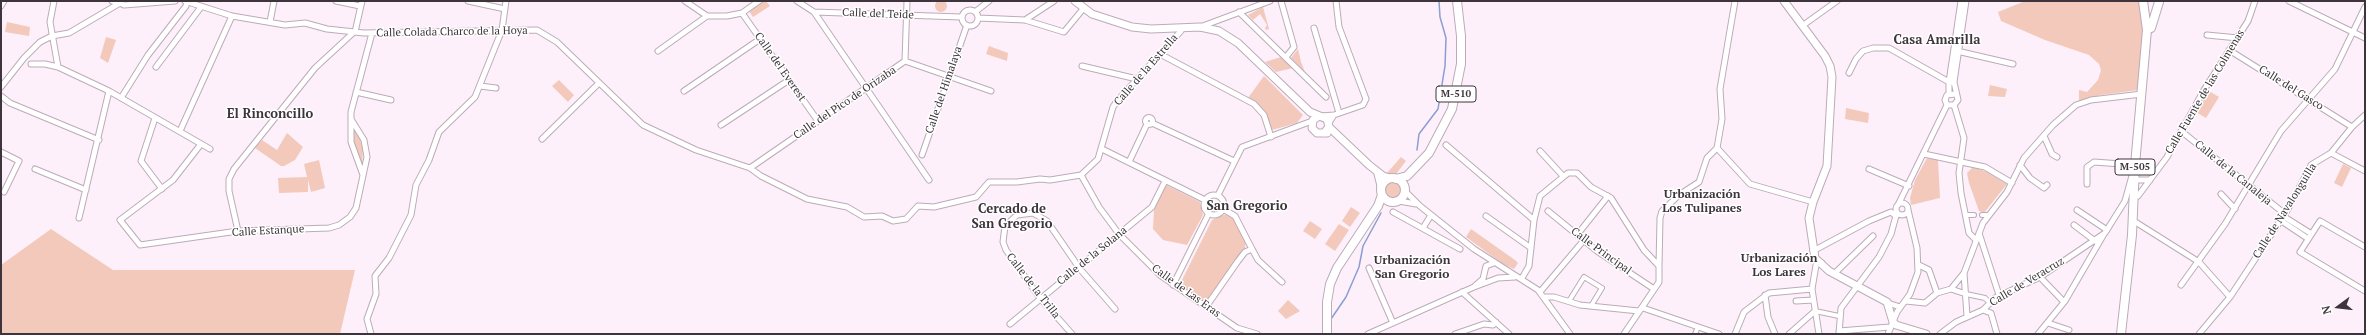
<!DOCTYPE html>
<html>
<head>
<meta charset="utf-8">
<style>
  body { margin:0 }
  #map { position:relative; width:2366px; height:335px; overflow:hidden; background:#fef0fb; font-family:"PT Serif",serif }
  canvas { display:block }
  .frame { position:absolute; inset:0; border:2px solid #3d353b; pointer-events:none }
  .north { position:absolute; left:2318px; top:287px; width:40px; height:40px; -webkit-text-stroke:3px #fff; paint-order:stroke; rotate:255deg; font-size:11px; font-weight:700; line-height:16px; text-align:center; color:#3d353b }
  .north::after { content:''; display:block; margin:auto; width:14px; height:18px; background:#3d353b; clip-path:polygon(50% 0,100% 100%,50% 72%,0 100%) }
</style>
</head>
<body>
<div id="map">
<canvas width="2366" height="335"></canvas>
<div class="frame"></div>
<div class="north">N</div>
</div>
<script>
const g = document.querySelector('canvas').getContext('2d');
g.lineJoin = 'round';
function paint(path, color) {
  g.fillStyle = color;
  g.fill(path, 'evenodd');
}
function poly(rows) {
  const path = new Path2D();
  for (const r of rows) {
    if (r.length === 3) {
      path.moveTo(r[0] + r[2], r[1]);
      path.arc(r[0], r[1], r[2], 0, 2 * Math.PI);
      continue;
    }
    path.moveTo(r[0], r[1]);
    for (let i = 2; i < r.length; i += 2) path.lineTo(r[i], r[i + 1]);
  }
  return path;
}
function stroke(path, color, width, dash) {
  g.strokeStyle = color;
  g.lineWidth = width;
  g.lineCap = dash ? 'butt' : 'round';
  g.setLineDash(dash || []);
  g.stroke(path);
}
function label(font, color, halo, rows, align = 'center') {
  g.font = font + ' "PT Serif",serif';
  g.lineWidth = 3;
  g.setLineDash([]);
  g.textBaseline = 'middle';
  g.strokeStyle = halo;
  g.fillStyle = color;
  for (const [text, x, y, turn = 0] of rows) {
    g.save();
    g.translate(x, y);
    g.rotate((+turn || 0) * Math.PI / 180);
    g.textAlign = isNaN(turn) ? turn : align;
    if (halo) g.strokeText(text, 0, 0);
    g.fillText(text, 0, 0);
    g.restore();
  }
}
paint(poly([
  [941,6,6],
  [763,1,766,1,770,6,753,17,749,11],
  [2025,1,2138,1,2144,17,2138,90,2101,95,2079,101,2079,90,2087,92,2098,80,2101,70,2099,64,2089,55,2045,40,2001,21,1998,12],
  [1263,7,1269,29,1266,30,1265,28,1267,25,1260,14,1253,20,1248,15],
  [7,22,30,27,29,36,5,32],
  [106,37,116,40,108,63,100,58],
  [989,46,1008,53,1007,61,986,54],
  [1298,49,1301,62,1305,72,1291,58],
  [1281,57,1293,68,1276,72,1265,62],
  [1264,76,1303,115,1297,123,1272,130,1263,109,1248,98],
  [559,80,574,95,568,102,552,86],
  [1990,85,2007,89,2005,97,1988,96],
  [2209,91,2219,97,2206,118,2196,112],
  [1846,108,1869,113,1868,123,1845,119],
  [353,130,355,130,359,136,363,150,362,166,354,144],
  [287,133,303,147,295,160,284,166,281,166,255,148,262,140,277,150],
  [1401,157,1406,161,1396,174,1387,173],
  [1927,158,1938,160,1940,198,1911,205,1910,198,1915,180],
  [319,160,325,188,311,192,308,180,308,192,279,193,278,178,307,177,304,164],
  [2343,164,2351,168,2342,187,2334,183],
  [1973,167,1987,172,2007,184,1984,213,1979,211,1969,183,1967,173],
  [1393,190,9],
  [1166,185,1200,202,1203,215,1187,245,1163,240,1153,229,1154,210],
  [1351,207,1360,213,1350,227,1342,221],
  [1226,214,1233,218,1246,241,1245,248,1205,303,1179,286,1212,220],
  [1310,221,1322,229,1315,239,1303,231],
  [1339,224,1349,230,1335,251,1325,244],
  [51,229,113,270,355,270,340,334,1,334,1,265],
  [1471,229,1515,260,1518,263,1514,269,1503,264,1466,237],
  [1288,300,1300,311,1286,319,1278,311]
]), '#f2c9ba');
stroke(poly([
  [1417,150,1419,134,1438,109,1445,66,1446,38,1440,17,1439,1],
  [1331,319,1346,297,1359,267,1363,246,1381,213],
  [1320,334,1321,334]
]), '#8a9ed1', 1.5);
const pedestrian = poly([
  [1966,215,1974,215],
  [1982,215,1987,215],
  [1966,294,1985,298,1989,302],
  [1569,301,1584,277,1602,288,1591,306],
  [1815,311,1839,316],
  [1695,334,1698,327]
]);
const minor = poly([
  [54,1,50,22,58,67,109,91,210,149],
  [112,1,120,3],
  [185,1,232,16,285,25,305,23,327,29,364,33,537,30,557,42,643,125,696,150,750,168,761,176,807,199,847,207,864,217,882,216,893,221,906,219,918,206,934,207,976,197,989,182,1017,182,1040,179,1050,180,1081,175],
  [336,1,360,6],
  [468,1,505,9],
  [685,1,707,16],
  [797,1,814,12,961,17],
  [1281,1,1294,47,1286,57],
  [2289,1,2365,38],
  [1,6,4,1],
  [970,18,8],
  [814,12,929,180],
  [975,12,989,1],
  [1239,12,1326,97],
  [742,13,818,121],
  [978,18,1025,20,1064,32,1083,9],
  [1025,20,1054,1],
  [270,22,274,1],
  [1802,26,1837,1],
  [1200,27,1270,1],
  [1314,28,1339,113],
  [355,32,362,1],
  [2207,35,2238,38],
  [2229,50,2352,127],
  [658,51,707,16,727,16,742,13,759,1],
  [1957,51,2013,64],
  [1160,54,1254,104,1264,115,1271,137],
  [905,61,907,1],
  [31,64,45,64,58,67],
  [1082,66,1137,79],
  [156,67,201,7],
  [1849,73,1856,59,1863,51,1873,48,1889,48,1949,82,1954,82],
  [480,86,496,88],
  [1,87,24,58,40,42,52,36,69,33,120,3,124,5,175,1],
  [684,91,760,39],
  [356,92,391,100],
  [1949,93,1949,82,1961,1],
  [1955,94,1947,95,1945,100,1947,105,1954,105,1958,100,1954,82,1966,1],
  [1,96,10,103,99,140],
  [121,98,148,55,186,6,187,1],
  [1954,105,1964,138,1959,173,1961,193,1969,233,1976,240],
  [1334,115,1363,105,1366,99,1339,27,1336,1],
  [1321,116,1334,115,1329,123],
  [1149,121,3.5],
  [155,118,141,161,162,189],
  [1152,123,1234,161],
  [721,125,789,80],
  [180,131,232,16],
  [2181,131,2285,214],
  [2044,136,2052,154,2057,157],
  [542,139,599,83],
  [201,144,173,180,120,220,140,245,238,231,329,228,339,225,350,217,356,208,367,157,364,140,351,119],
  [1446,145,1534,220],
  [1717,148,1750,184,1813,202],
  [1102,149,1205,200],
  [1540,151,1563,176],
  [1,152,19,161,4,192],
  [2331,153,2365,171],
  [1924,154,1985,167,2012,183],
  [922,155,967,25],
  [1129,162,1147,124],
  [2020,165,2030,178,2044,188,2047,185],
  [750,168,905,61,991,91],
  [35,169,86,190],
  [1869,169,1909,186],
  [363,175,351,142,351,112,372,33],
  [1081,175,1099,207,1119,234,1160,275,1237,328,1257,334],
  [1081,175,1098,159,1113,107,1117,101,1181,31,1181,28],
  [2138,180,2150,180],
  [1405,191,1420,206,1474,249,1538,290,1570,334],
  [2221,194,2235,209],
  [1218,195,1242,147,1312,121],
  [1214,205,10],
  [2138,196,2167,157,2204,90,2248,21,2255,1],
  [1399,201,1416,204],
  [1902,209,6],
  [1898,205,1947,105],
  [1223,209,1235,216,1252,249],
  [2077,210,2107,230],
  [1548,211,1597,251,1654,289],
  [1393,212,1460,249],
  [1486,216,1531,248],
  [2283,216,2310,233],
  [79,218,109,91],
  [2280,220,2307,238],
  [2137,223,2199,262,2230,297],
  [2074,225,2095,241],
  [1423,228,1431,215],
  [238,231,229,191,229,179,234,169,315,68,354,32],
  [1979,233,1999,295],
  [1577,235,1608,196],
  [2365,247,2320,221,2300,252,2365,291],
  [1813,251,1869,221,1891,212,1896,216],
  [1919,265,1929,270,1937,293],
  [1659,266,1660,218,1662,211,1679,195,1699,182,1707,158,1717,148,1722,119,1720,89,1735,1],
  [1369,268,1393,323],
  [1836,272,1873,236],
  [2040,277,2064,302],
  [1522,278,1529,266,1534,220,1540,196,1568,173,1577,173,1591,187,1611,198,1644,250,1659,266,1659,282,1624,334],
  [1173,285,1209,213],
  [2181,285,2225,224,2281,131,2335,69,2365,7],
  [1475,286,1483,279,1486,266,1494,263],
  [1951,289,1964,273],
  [1462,292,1509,334],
  [1540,292,1584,240],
  [1765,295,1768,317,1775,334],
  [1544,297,1554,297,1580,305,1639,311],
  [1796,301,1813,300],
  [1906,301,1925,303,1937,293,1951,289,1966,294],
  [1888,303,1900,307],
  [1206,307,1238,261,1245,252,1252,249,1258,260,1282,282],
  [1643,308,1719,334],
  [1983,310,1991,313,1997,334],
  [1967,316,1964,273,1983,223,2007,192,2024,158,2053,125,2076,105,2091,100,2142,94],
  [2048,323,2069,330],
  [1010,324,1152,207,1165,181],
  [1839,331,1890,327],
  [371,334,367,319,376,294,375,276,389,258,411,215,416,185,429,160,439,132,475,97,502,30,506,1],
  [1072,334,1040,298,1006,250,1003,242,1005,226,1017,215,1033,213,1047,221,1080,269,1115,309],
  [1368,334,1474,287,1498,278,1515,277],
  [1455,334,1484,324,1493,325,1496,322],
  [1735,334,1744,312,1769,293,1812,289],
  [1789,334,1815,311],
  [1819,334,1812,289,1816,265,1822,263],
  [1839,334,1841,308,1879,257,1891,234,1897,212],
  [1888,334,1897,312,1910,294,1918,272,1917,248,1908,210],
  [1940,334,1956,322,1983,310,1995,298,2040,277,2105,233,2125,201,2135,165,2094,162,2087,167,2087,184],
  [2038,334,2065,301,2104,234],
  [2199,334,2230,297,2288,209,2311,165,2331,153,2352,127,2365,115]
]);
const secondary = poly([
  [1075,1,1092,14,1132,27,1151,29,1200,27,1219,31,1238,43,1310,112,1327,119,1329,127,1324,133],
  [1784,1,1825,56,1830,66,1832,77,1827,166,1813,202,1809,218,1815,258,1829,271,1887,302,1893,322,1896,325,1926,334],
  [1319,116,1313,120,1312,128,1317,133,1327,133],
  [1329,127,1369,165,1383,176,1390,178],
  [1378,174,1381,186]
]);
const primary = poly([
  [1393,190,12],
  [1396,179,1407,176,1429,153,1452,109,1461,64,1461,36,1457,1],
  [1327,334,1327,302,1330,284,1337,268,1378,206,1382,195]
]);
const trunk = poly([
  [2151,28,2159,2],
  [2121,334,2132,235,2135,165,2147,30,2143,1]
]);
stroke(pedestrian, '#bcabb8', 6);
stroke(minor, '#bcabb8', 7);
stroke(secondary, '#bcabb8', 9);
stroke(primary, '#bcabb8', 10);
stroke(trunk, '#bcabb8', 10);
stroke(pedestrian, '#fff', 4);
stroke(minor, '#fff', 5);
stroke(secondary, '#fff', 7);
stroke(primary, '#fff', 8);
stroke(trunk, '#fff', 8);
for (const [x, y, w] of [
  [1456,94,40],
  [2135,167,40]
]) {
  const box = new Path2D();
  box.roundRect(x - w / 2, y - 8, w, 16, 3);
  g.fillStyle = '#fff';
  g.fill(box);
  stroke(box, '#3d353b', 1);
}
label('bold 10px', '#3d353b', null, [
  ["M-510",1456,94],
  ["M-505",2135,167]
]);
label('11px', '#3d353b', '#fff', [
  ["Calle del Teide",878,14,2],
  ["Calle Colada Charco de la Hoya",452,32,-1],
  ["Calle del Everest",780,67,55],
  ["Calle de la Estrella",1146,70,-49],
  ["Calle del Gasco",2291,88,32],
  ["Calle del Himalaya",944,90,-71],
  ["Calle Fuente de las Colmenas",2205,92,-59],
  ["Calle del Pico de Orizaba",845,103,-34],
  ["Calle de la Canaleja",2233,173,39],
  ["Calle de Navalonguilla",2285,211,-58],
  ["Calle Estanque",268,231,-3],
  ["Calle Principal",1601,251,36],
  ["Calle de la Solana",1092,256,-39],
  ["Calle de Veracruz",2027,282,-31],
  ["Calle de la Trilla",1033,286,52],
  ["Calle de Las Eras",1186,291,36]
]);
label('bold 12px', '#3d353b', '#fff', [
  ["Urbanización",1702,195],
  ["Los Tulipanes",1702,209],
  ["Urbanización",1779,259],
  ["Los Lares",1779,273],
  ["Urbanización",1412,261],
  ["San Gregorio",1412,275]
]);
label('bold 13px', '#3d353b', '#fff', [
  ["Casa Amarilla",1937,40],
  ["El Rinconcillo",270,114],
  ["San Gregorio",1247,206],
  ["Cercado de",1012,209],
  ["San Gregorio",1012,224]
]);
</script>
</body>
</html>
